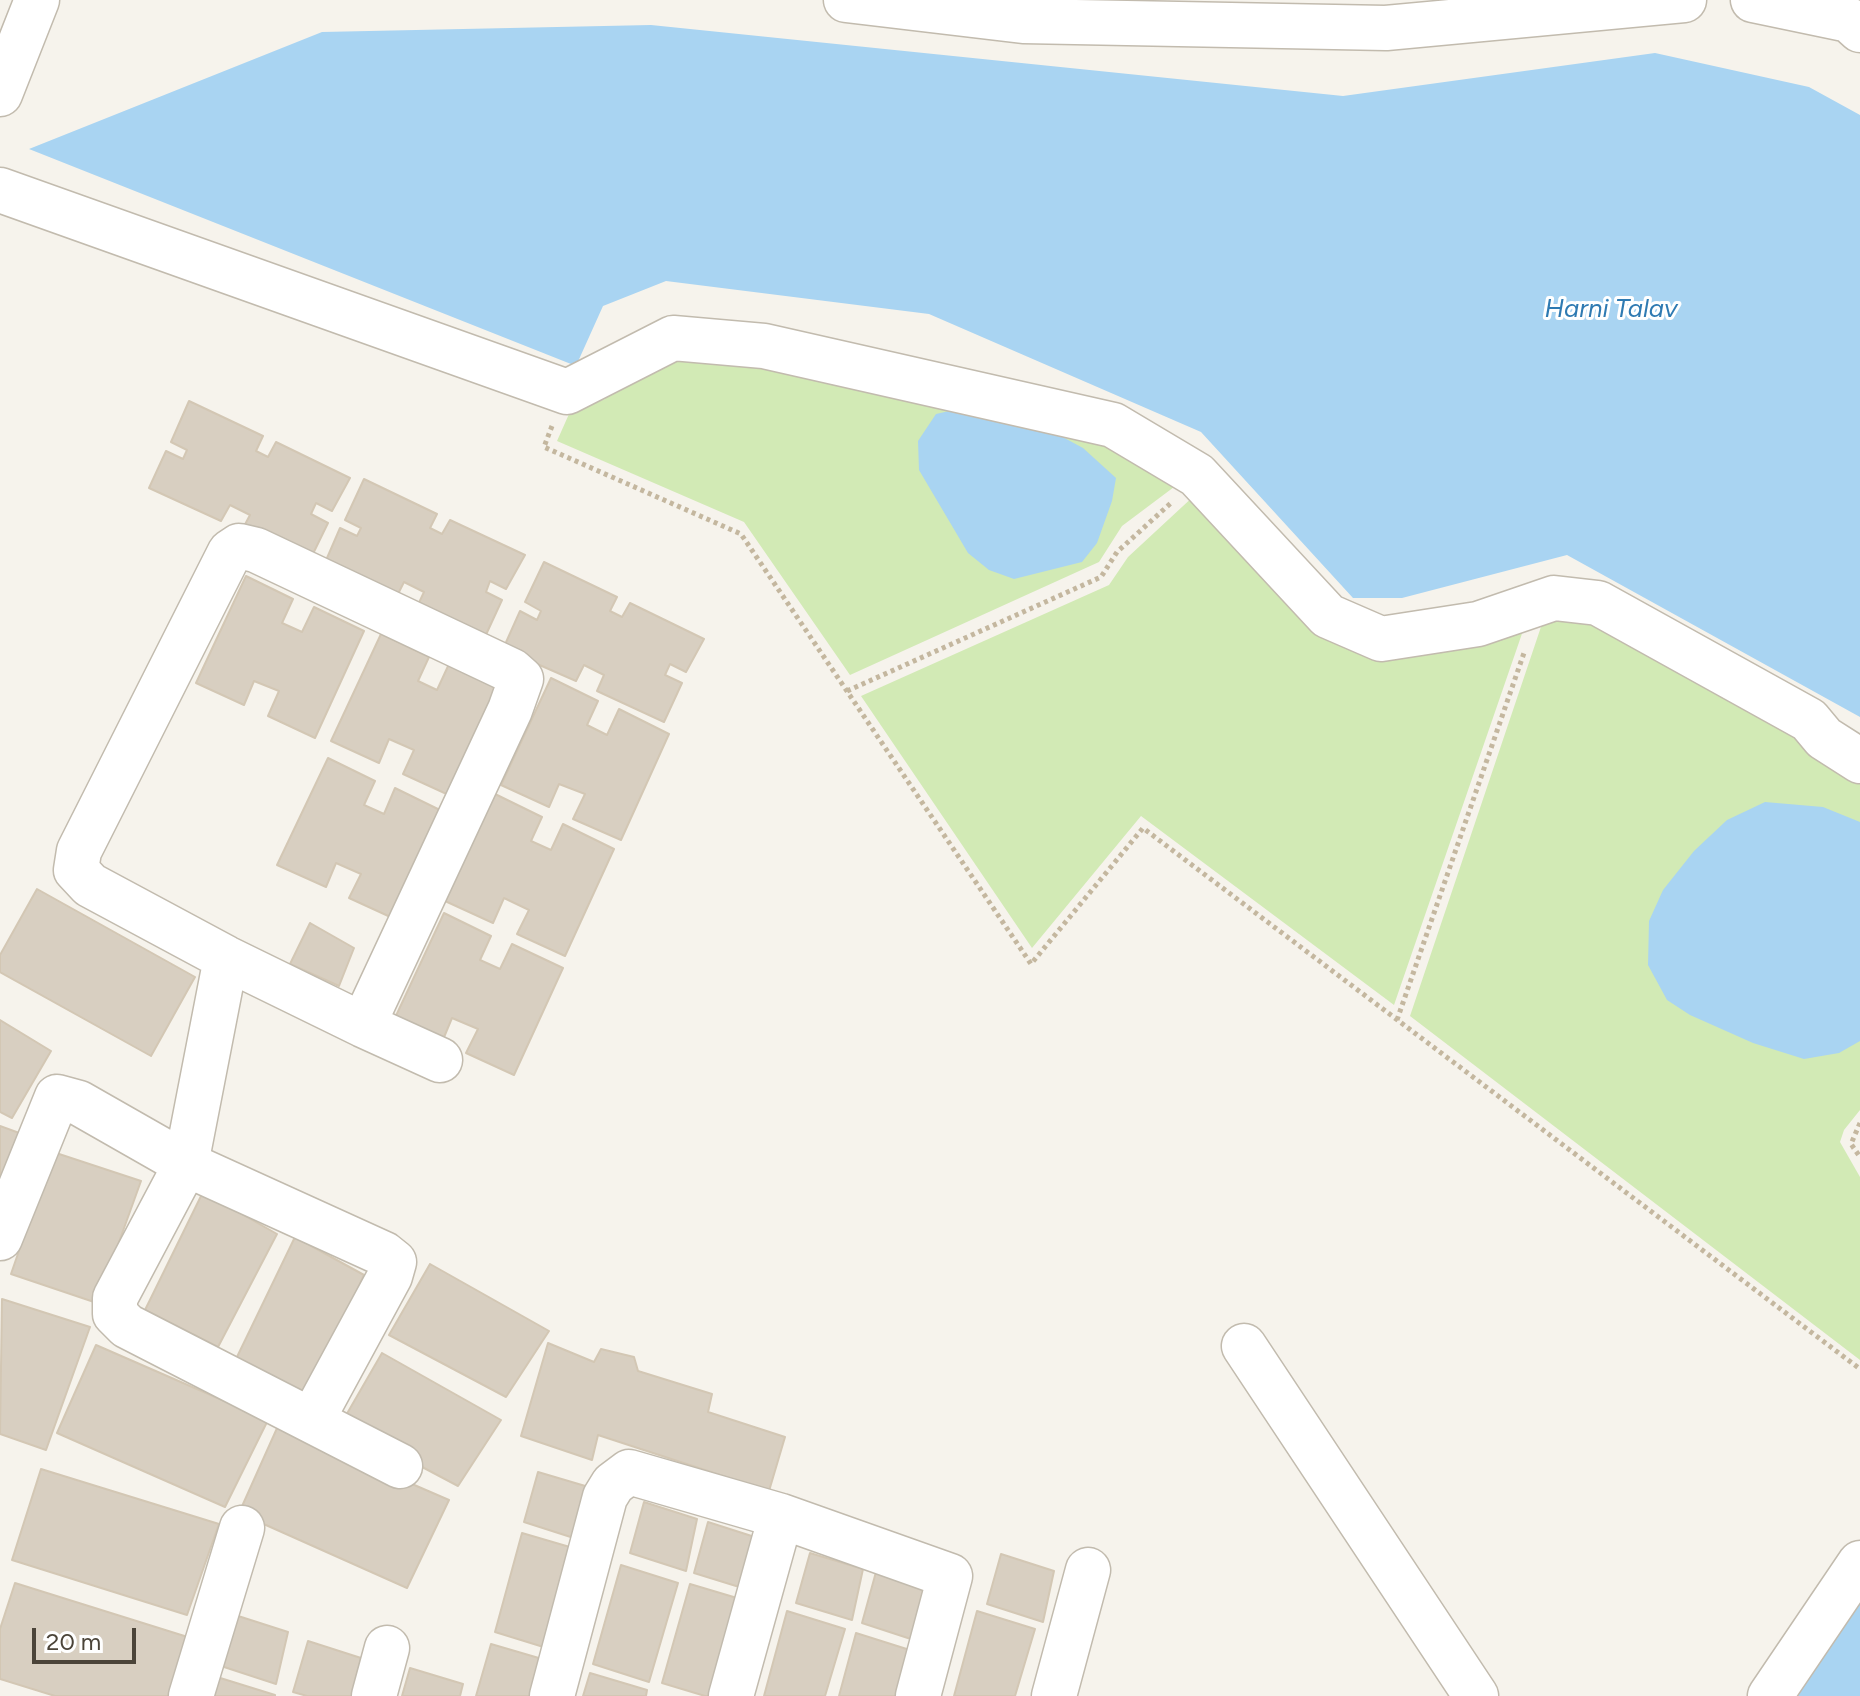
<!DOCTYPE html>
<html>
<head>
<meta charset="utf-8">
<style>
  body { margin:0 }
  #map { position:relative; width:1860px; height:1696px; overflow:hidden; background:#f6f3ec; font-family:Figtree,sans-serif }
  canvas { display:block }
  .scale { position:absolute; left:32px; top:1628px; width:104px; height:36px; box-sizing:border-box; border:4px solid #4b4439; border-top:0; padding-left:10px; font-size:24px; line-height:28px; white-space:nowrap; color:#4b4439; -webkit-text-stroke:6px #fff; paint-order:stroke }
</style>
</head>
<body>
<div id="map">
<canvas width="1860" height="1696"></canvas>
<div class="scale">20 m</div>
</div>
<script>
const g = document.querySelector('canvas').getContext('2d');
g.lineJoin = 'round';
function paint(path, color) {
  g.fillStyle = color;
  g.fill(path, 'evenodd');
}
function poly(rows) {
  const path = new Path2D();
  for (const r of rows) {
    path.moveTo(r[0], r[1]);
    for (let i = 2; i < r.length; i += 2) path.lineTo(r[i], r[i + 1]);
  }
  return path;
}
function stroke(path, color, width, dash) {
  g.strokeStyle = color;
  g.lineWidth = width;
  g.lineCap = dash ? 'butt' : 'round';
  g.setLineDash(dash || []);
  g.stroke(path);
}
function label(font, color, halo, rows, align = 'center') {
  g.font = font + ' Figtree,sans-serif';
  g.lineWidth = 6;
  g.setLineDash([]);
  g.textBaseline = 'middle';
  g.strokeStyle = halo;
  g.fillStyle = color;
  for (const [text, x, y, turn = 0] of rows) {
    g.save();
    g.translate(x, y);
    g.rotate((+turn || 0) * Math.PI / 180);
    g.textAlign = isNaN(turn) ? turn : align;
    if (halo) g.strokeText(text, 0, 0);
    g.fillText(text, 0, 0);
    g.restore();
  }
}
paint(poly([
  [673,348,1107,432,1178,484,1122,526,1099,562,850,675,744,522,557,441,569,414,605,399,614,388],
  [1196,494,1321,629,1526,622,1394,1005,1141,816,1032,948,861,696,1109,585,1128,557],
  [1547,609,1581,611,1860,777,1860,1110,1844,1130,1840,1142,1860,1177,1860,1360,1410,1016]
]), '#d2eab5');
paint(poly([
  [651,25,1343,96,1655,53,1809,87,1860,115,1860,717,1567,555,1402,598,1353,598,1201,432,929,314,666,281,603,306,576,366,29,149,322,32],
  [971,406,1033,421,1083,448,1116,478,1112,501,1097,543,1082,562,1014,579,989,570,968,553,919,470,918,441,936,414],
  [1765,802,1823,807,1860,822,1860,1041,1839,1053,1804,1059,1753,1043,1690,1015,1667,1000,1648,965,1649,921,1663,890,1694,851,1727,820],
  [1860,1581,1860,1696,1796,1696]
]), '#a9d4f2');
const building = poly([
  [189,401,263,436,256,451,268,457,276,442,350,478,332,511,316,503,311,514,328,523,309,562,242,530,250,515,230,505,221,521,149,488,166,451,183,459,187,450,171,442,189,401],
  [364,479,437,514,430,528,442,534,450,520,525,555,506,589,490,581,486,592,502,600,484,639,417,607,424,592,404,582,396,598,324,565,340,528,357,536,361,528,345,520,364,479],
  [544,562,617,597,610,611,622,617,630,603,704,639,686,672,670,664,665,675,682,683,664,722,597,691,604,675,584,665,576,681,503,649,520,611,537,620,541,611,525,602,544,562],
  [246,576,293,599,282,623,302,632,314,607,364,631,315,738,268,716,279,691,254,681,244,705,196,683,246,576],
  [381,634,429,657,418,681,437,690,449,664,499,689,451,796,403,774,414,750,389,739,379,763,331,741,381,634],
  [551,678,598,701,587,725,607,735,619,709,669,734,621,840,573,819,585,794,559,784,549,807,501,785,551,678],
  [328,758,375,781,364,805,384,814,395,788,446,813,397,920,349,898,361,874,336,863,326,887,277,865,328,758],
  [495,794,542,817,531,841,551,850,563,824,614,849,565,956,517,934,529,910,504,898,493,923,445,901,495,794],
  [37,889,195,977,151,1056,0,972,0,955,37,889],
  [444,913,491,936,480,960,500,969,512,944,563,968,514,1075,466,1053,478,1029,452,1018,442,1042,394,1020,444,913],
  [310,923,354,948,339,986,290,964,310,923],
  [0,1020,51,1051,12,1118,0,1112,0,1020],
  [0,1126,22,1134,0,1205,0,1126],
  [53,1152,141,1181,97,1303,11,1274,53,1152],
  [203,1192,277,1234,218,1347,145,1310,203,1192],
  [295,1237,364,1275,309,1396,236,1359,295,1237],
  [430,1264,549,1331,506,1397,389,1335,430,1264],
  [2,1299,90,1327,46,1450,0,1434,2,1299],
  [548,1343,594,1362,601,1349,634,1357,638,1371,712,1394,708,1412,785,1437,769,1491,598,1435,592,1460,521,1436,548,1343],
  [96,1345,268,1420,225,1507,57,1433,96,1345],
  [382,1353,501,1420,458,1486,341,1424,382,1353],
  [278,1426,449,1500,407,1588,239,1513,278,1426],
  [41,1469,219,1524,187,1615,12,1560,41,1469],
  [538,1472,592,1488,580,1540,524,1522,538,1472],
  [644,1502,697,1519,686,1571,630,1553,644,1502],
  [708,1522,761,1539,749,1590,694,1573,708,1522],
  [522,1533,580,1550,550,1649,495,1632,522,1533],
  [810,1553,863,1569,852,1620,796,1603,810,1553],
  [1001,1554,1054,1571,1043,1622,987,1604,1001,1554],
  [621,1565,678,1583,649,1682,593,1664,621,1565],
  [876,1572,930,1589,917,1641,862,1623,876,1572],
  [15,1583,194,1639,173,1696,55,1696,0,1679,0,1629,15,1583],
  [690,1584,747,1601,720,1696,705,1696,662,1683,690,1584],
  [787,1611,845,1629,825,1696,764,1696,787,1611],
  [977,1611,1035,1629,1015,1696,954,1696,977,1611],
  [235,1615,288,1632,276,1684,221,1666,235,1615],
  [856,1633,913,1651,900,1696,839,1696,856,1633],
  [308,1641,361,1658,352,1696,307,1696,293,1692,308,1641],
  [491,1644,549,1661,538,1696,476,1696,491,1644],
  [410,1668,463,1684,460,1696,402,1696,410,1668],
  [590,1673,647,1690,646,1696,583,1696,590,1673],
  [217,1677,275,1695,275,1696,212,1696,217,1677]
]);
paint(building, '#d8cfc1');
stroke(building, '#d3c7b4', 2);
const minor = poly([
  [846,0,1023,21,1386,28,1684,0],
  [1753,0,1849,20,1860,30],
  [0,94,37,0],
  [0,190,567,392,673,338,764,346,1113,425,1197,475,1328,616,1381,639,1478,624,1554,598,1598,603,1809,720,1824,738,1860,761],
  [226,958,186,1164,115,1298,115,1314,127,1326,400,1466],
  [363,1025,510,710,521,679,512,671,256,550,239,546,230,552,79,851,76,870,90,885,226,958,363,1025,440,1060],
  [0,1238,57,1097,79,1103,186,1164,384,1254,394,1262,390,1276,312,1420],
  [1244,1346,1476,1696],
  [191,1696,242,1528],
  [374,1696,387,1648],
  [552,1696,605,1497,613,1484,629,1472,781,1516,950,1576,918,1696],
  [731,1696,781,1516],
  [1054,1696,1088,1570],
  [1770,1696,1860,1563]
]);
stroke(minor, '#c2bbae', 47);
stroke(poly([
  [552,426,544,447,741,534,1031,964,1143,828,1860,1369],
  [847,691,1101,577,1117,552,1172,502],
  [1397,1020,1525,650],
  [1860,1123,1851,1144,1860,1157]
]), '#c4b79f', 5, [4, 4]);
stroke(minor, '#fff', 44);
label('italic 26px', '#2e7ab2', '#fff', [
  ["Harni Talav",1611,309]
]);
</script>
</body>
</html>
